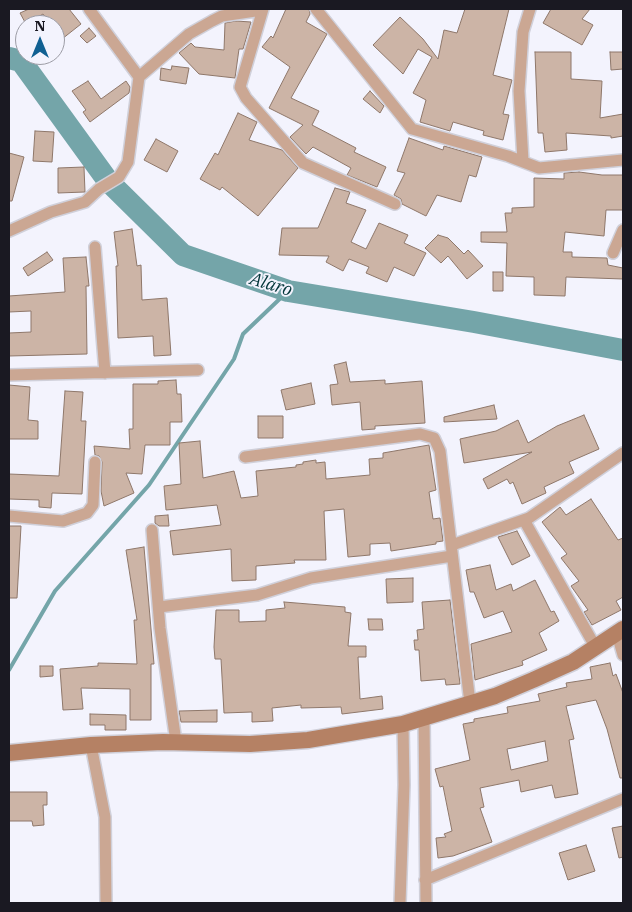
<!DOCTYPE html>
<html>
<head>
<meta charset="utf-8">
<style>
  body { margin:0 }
  #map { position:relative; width:632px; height:912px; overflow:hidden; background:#f3f3fd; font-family:"IBM Plex Serif",serif }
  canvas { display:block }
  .frame { position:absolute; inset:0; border:10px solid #1a1922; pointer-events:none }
  .north { position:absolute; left:15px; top:15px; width:50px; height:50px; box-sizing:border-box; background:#f3f3fd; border:1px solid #9c9ca5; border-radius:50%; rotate:0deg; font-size:14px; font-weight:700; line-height:20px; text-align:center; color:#1a1922 }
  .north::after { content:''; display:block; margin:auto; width:18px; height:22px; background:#106092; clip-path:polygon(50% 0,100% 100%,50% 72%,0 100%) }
</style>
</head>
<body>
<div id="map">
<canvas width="632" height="912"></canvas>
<div class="frame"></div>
<div class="north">N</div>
</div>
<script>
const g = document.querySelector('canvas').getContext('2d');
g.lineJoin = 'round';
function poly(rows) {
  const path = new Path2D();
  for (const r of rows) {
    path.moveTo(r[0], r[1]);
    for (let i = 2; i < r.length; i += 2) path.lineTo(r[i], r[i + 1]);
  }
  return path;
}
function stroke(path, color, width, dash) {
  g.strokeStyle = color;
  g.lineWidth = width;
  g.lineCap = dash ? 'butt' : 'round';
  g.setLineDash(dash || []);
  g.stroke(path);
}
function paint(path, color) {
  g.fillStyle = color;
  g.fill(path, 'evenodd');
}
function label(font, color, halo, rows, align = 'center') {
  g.font = font + ' "IBM Plex Serif",serif';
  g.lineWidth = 4;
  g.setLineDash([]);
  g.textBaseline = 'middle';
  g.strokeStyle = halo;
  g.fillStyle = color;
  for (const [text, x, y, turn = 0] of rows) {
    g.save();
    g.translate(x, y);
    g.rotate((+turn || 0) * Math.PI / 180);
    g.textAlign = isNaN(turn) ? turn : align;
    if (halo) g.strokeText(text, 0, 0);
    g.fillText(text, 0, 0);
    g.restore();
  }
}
stroke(poly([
  [9,670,55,591,149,485,234,359,243,334,288,291]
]), '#74a5a9', 4);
stroke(poly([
  [9,58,21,61,108,181,183,255,288,291,474,322,623,350]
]), '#74a5a9', 22);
const building = poly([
  [29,9,69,9,81,24,62,39,55,30,55,25,51,25,43,14,26,24,20,13,29,9],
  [286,9,309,9,310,14,306,22,327,34,291,98,319,111,312,125,356,148,354,152,386,167,377,187,347,175,351,168,313,147,306,154,290,137,303,125,269,108,290,67,262,47,271,36,273,38,286,9],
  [465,9,509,9,493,75,512,80,503,114,509,115,503,140,483,135,484,131,453,122,450,131,420,122,426,100,413,93,432,57,418,49,403,74,373,45,400,17,423,39,438,59,444,30,457,33,465,9],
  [551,9,590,9,582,19,593,25,582,45,543,23,551,9],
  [236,21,251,22,243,49,239,49,235,78,199,74,179,53,191,43,195,47,224,50,225,23,236,21],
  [89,28,96,36,87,43,80,36,89,28],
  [535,52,571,52,571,79,602,81,600,118,623,114,623,136,611,138,611,136,566,133,567,150,545,152,543,133,538,133,535,52],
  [610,52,623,52,623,69,611,70,610,52],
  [172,66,189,68,186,84,160,80,161,68,171,70,172,66],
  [88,81,101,99,126,81,130,87,129,93,90,122,83,112,86,110,72,91,88,81],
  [370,91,384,106,380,113,363,99,370,91],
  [238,113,257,122,249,140,282,150,298,168,258,216,222,187,220,190,200,179,215,153,218,155,238,113],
  [35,131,54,132,52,162,33,161,35,131],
  [409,138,443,150,444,146,482,157,476,177,469,175,461,202,437,195,426,216,402,204,401,199,394,195,405,173,397,171,409,138],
  [156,139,178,151,167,172,144,160,156,139],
  [9,153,24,157,12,201,9,201,9,153],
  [84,167,85,192,58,193,58,168,84,167],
  [579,172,602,175,623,175,623,210,606,210,604,236,565,232,563,252,572,252,572,257,607,258,608,265,623,268,623,279,566,277,565,296,534,295,534,277,506,276,507,243,481,242,481,232,507,232,505,213,512,213,512,208,534,207,534,178,564,179,564,173,579,172],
  [335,188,350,192,346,203,366,210,351,242,366,249,379,223,408,235,404,243,426,253,414,276,394,267,387,282,366,273,369,267,349,259,343,271,326,262,329,256,279,255,282,228,318,228,335,188],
  [132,229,137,266,141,265,142,300,167,298,171,355,154,356,153,336,118,338,116,266,118,266,114,232,132,229],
  [438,235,448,238,464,254,468,250,483,266,467,279,448,256,441,263,425,248,438,235],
  [47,252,53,260,28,276,23,268,47,252],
  [86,257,89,286,86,286,87,354,9,356,9,333,31,332,31,311,9,312,9,296,65,292,63,258,86,257],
  [493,272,503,272,503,291,493,291,493,272],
  [346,362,350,382,385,380,385,384,422,381,425,423,375,426,375,429,362,430,360,402,332,405,330,385,338,384,334,365,346,362],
  [176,380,177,394,181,394,182,422,170,422,170,445,145,445,142,474,126,473,134,493,104,506,101,491,102,462,99,456,95,455,94,446,130,449,129,429,133,429,133,384,158,384,158,381,176,380],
  [311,383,315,404,286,410,281,390,311,383],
  [9,385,30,387,28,420,38,421,38,439,9,439,9,385],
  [65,391,83,392,81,421,86,421,82,494,52,493,51,508,39,507,39,500,9,499,9,474,59,476,65,391],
  [494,405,497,419,444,422,444,417,494,405],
  [584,415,599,449,569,462,574,473,544,487,546,493,522,504,513,482,510,484,507,479,488,489,483,479,532,452,464,463,460,439,496,431,518,420,528,443,557,426,584,415],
  [258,416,283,416,283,438,258,438,258,416],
  [200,441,203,478,234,471,241,498,258,496,256,471,296,467,296,465,303,464,303,462,316,460,316,463,325,462,326,479,370,475,369,459,383,458,383,453,429,445,436,490,429,492,433,519,440,518,443,541,436,542,436,544,391,551,390,543,370,544,370,555,348,557,344,509,324,511,326,560,294,560,295,563,256,566,256,580,232,581,231,549,173,555,170,531,221,525,217,505,166,510,164,486,181,484,179,443,200,441],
  [591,499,618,540,623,538,623,597,616,601,621,610,592,625,584,612,588,610,571,586,579,581,561,558,567,554,542,522,560,507,566,515,591,499],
  [168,515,169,526,159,526,155,523,155,516,168,515],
  [9,526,21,526,17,598,9,598,9,526],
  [517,531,530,556,512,565,498,537,517,531],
  [144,547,154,664,151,664,151,720,130,720,130,689,81,688,83,709,63,710,60,669,98,666,98,663,137,664,134,620,137,620,126,550,144,547],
  [490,565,496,590,511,584,513,591,535,580,551,612,554,611,559,621,539,633,547,650,522,661,523,665,475,680,471,644,512,632,503,611,484,618,474,592,470,592,466,570,490,565],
  [413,578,413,602,387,603,386,579,413,578],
  [450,600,460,684,446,685,445,679,421,681,419,650,415,650,414,640,418,640,417,630,424,629,422,602,450,600],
  [284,602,345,607,345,612,351,613,348,646,366,646,366,657,358,657,360,699,382,696,383,709,342,714,341,707,301,708,301,705,272,708,273,721,252,722,252,712,224,713,221,659,215,659,214,647,216,610,239,610,239,622,266,621,266,610,285,608,284,602],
  [368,619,382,619,383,630,369,630,368,619],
  [610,663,613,676,616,674,623,693,623,778,620,778,607,729,596,700,566,706,574,739,569,740,578,794,555,798,552,785,521,792,519,780,480,788,484,807,480,808,492,842,453,856,438,858,436,838,446,837,444,834,452,831,443,786,440,787,435,769,470,760,463,724,474,722,474,719,508,713,507,707,540,701,538,694,567,687,566,683,592,679,590,667,610,663],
  [545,741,548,761,511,770,507,749,545,741],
  [40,666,53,666,53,676,40,677,40,666],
  [217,710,217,722,181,722,179,711,217,710],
  [90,714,126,715,126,730,105,730,105,725,90,725,90,714],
  [9,792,47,792,47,805,43,805,44,825,33,826,32,821,9,821,9,792],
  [623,826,623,857,619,858,612,828,623,826],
  [586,845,595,871,568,880,559,853,586,845]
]);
paint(building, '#ccb4a6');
stroke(building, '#8e776a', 1);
const street = poly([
  [89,9,139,77],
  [263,9,240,87,246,98,303,163,395,204],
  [316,9,412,129,508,156,539,168,623,160],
  [523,161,519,91,523,32,530,9],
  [9,231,51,212,85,202,99,189,119,177,128,162,139,77,189,34,212,21,222,16,262,10],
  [95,247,105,373],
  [613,253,623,230],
  [9,375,198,370],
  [245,457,420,434,434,438,440,451,470,703],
  [9,516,63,521,87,513,93,505,95,462],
  [524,520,596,648],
  [152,530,160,628,176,742],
  [452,545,529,518,623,453],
  [159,607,257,595,311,578,452,556],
  [617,634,623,655],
  [424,718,426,903],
  [91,745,105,817,106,903],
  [425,880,623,799],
  [400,903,404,785,403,724]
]);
const secondary = poly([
  [9,753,91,745,163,742,250,744,308,740,403,724,495,696,533,680,573,662,623,629]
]);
stroke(street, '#d0d0da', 14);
stroke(secondary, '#d0d0da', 19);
stroke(street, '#cba793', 11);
stroke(secondary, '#b58164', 16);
label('italic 18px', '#023539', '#f3f3fd', [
  ["Alaro",271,285,17]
]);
</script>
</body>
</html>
